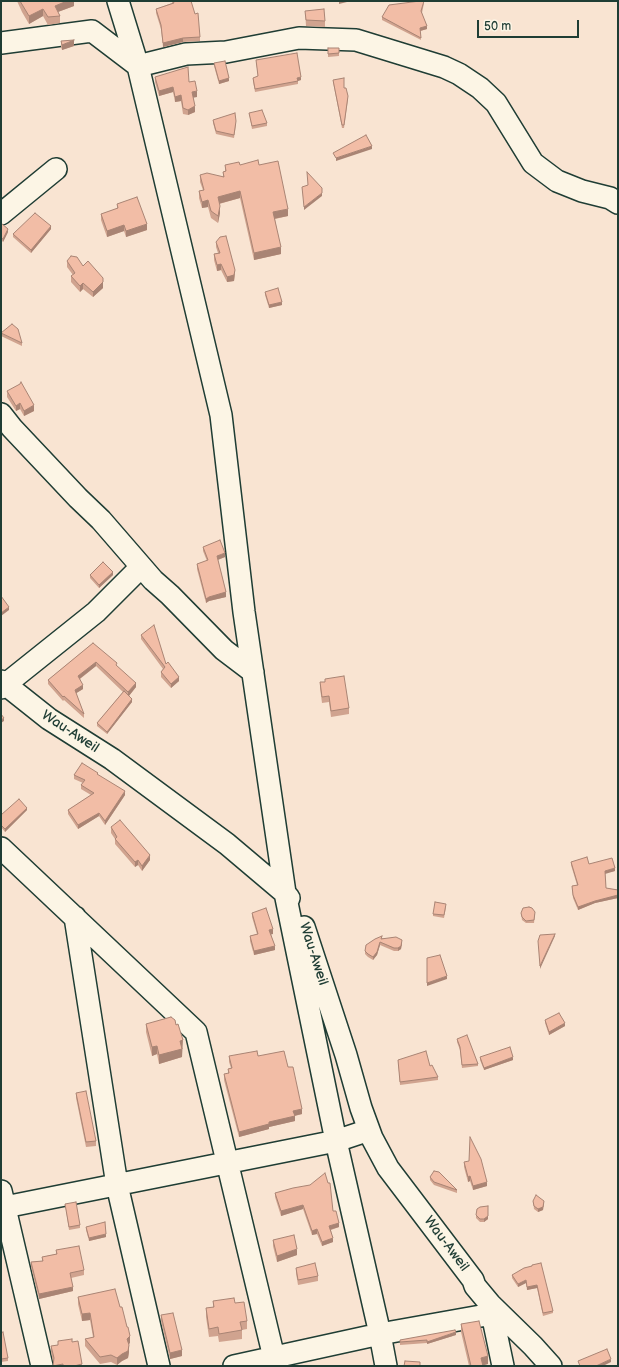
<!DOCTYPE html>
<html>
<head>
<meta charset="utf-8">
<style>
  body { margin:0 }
  #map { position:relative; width:619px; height:1367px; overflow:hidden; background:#f9e4d2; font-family:"Balsamiq Sans",sans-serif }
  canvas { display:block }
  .frame { position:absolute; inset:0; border:2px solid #1f3d34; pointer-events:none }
  .scale { position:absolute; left:477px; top:20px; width:102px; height:18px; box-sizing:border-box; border:2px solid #1f3d34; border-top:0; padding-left:5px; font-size:12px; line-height:14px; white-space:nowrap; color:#1f3d34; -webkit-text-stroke:3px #fcf5e5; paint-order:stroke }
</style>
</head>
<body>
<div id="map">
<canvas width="619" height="1367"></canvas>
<div class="frame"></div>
<div class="scale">50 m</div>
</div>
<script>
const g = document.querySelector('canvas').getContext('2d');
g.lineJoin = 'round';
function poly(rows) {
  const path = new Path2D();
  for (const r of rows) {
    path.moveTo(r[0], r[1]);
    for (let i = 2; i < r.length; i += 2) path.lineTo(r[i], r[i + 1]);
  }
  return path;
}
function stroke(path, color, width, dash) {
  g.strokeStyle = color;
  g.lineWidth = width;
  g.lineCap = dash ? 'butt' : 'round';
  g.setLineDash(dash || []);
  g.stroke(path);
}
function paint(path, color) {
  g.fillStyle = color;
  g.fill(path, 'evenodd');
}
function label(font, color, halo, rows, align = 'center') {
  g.font = font + ' "Balsamiq Sans",sans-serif';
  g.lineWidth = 3;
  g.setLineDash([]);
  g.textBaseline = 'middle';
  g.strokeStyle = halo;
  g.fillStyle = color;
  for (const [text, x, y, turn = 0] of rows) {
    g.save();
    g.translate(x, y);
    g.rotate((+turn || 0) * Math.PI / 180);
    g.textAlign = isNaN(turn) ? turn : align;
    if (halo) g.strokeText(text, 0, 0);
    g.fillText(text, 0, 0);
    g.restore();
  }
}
const minor = poly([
  [118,1,138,66,221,415,244,612,285,893,336,1141,380,1334,386,1366],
  [1,43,92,31,138,66,186,54,226,52,299,38,356,40,444,67,459,74,480,88,496,103,533,163,557,181,582,191,610,198,618,203],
  [1,214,56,169],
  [1,414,12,428,78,498,101,520,153,580,170,595,224,650,253,672],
  [1,681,49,719,112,759,227,844,285,893,289,898],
  [1,688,96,612,141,567],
  [1,848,196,1032,276,1366],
  [75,917,117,1185,159,1366],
  [304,927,346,1055,361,1108,372,1138,388,1168,473,1280,475,1286,490,1304,533,1346,551,1366],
  [1,1191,42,1366],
  [5,1207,336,1141,369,1130],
  [490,1304,503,1366],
  [234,1366,380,1334,492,1314]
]);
stroke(minor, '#1f3d34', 24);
stroke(minor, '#fcf5e5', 21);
paint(poly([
  [17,1,74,1,74,6,58,12,60,16,60,23,48,25,43,16,29,24,22,12],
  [172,1,191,1,200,37,200,41,183,42,163,47,161,29,156,13,156,9,172,3],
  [424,3,422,13,427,29,420,31,421,40,382,20,382,17],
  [305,11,325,21,325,27,306,26],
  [61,41,74,46,62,50,61,47],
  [328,48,339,53,339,56,328,57],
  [256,60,301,80,298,81,298,84,255,92,253,81,253,78,258,77],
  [214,63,229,81,219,84,214,66],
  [155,77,189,82,197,97,193,97,195,112,188,115,183,114,181,101,175,102,173,92,159,96,155,82],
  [333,80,344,88,348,99,344,128,342,128,333,82],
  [249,113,267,123,267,126,252,129],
  [213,120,236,124,234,138,216,134,213,123],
  [225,165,259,165,288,216,275,219,281,254,254,260,240,198,219,204,220,213,218,223,211,218,208,207,202,208,199,198,199,191,203,190,200,182,200,175,223,177,223,172,225,171],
  [117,204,147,230,126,237,124,231,107,237,101,220,101,214,117,209],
  [1,223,8,232,3,242,1,240],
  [51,229,31,253,13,237,13,234],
  [216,242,235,275,234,281,227,282,221,270,217,271,214,260,214,254,218,253,216,247],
  [67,261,83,266,103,288,93,297,83,289,80,292,71,282,71,276,73,275,67,267],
  [265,292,282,305,269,308,265,295],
  [1,333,22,343,22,346,1,336],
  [7,391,34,411,24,416,20,409,16,411,7,397],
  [203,547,225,557,218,560,226,597,209,601,206,603,197,569,197,564,207,561,203,551],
  [90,575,113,575,99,588,90,578],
  [141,635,166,664,179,681,171,688,161,677,161,672,163,669,141,639],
  [93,643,117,666,136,687,129,696,132,702,107,734,97,726,97,723,123,692,96,666,80,679,83,689,76,693,84,714,84,718,64,700,63,701,48,684,48,680],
  [320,682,349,708,349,714,331,717,329,702,322,703,320,688],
  [74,775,98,775,125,795,105,825,99,816,78,829,68,814,68,810,91,795,81,789,81,785,83,783,74,779],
  [27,810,5,832,1,827,1,815],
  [111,827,150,860,142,871,138,865,135,867,115,844,115,839,111,833],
  [571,862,589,864,615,871,605,873,606,888,618,890,618,898,595,903,578,910,573,898,572,886,577,885,571,865],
  [446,907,444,918,433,916,433,914],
  [252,913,273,934,271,934,275,950,254,955,250,941,250,936,257,934,252,917],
  [521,913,535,914,534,923,526,923,522,920],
  [382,938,402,943,401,949,398,951,394,951,380,945,377,955,373,960,368,957,365,954,365,951],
  [545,1020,565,1026,549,1035,545,1023],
  [146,1024,183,1049,182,1049,182,1057,159,1064,157,1054,152,1056,146,1032],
  [457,1039,478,1064,478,1066,462,1068,460,1050,457,1042],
  [229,1056,258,1056,288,1067,302,1114,295,1116,295,1121,269,1127,269,1129,239,1137,224,1080,224,1074,228,1074,228,1069,231,1068,229,1062],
  [480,1057,513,1060,484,1070,480,1060],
  [398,1060,430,1066,438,1077,438,1080,400,1085],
  [76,1093,96,1141,96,1146,86,1147,76,1098],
  [464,1162,487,1186,473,1190,470,1181,468,1182,464,1167],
  [430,1177,457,1190,457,1193,434,1185,430,1180],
  [275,1193,333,1211,339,1227,331,1230,333,1242,322,1246,317,1234,312,1235,303,1209,281,1216,275,1197],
  [533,1201,544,1204,543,1210,538,1212,534,1209],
  [65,1204,80,1225,80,1228,69,1230],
  [476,1215,488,1219,484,1222,480,1222,476,1218],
  [86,1227,106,1237,89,1241,86,1230],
  [273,1240,297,1255,277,1262,273,1246],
  [56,1250,84,1270,84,1275,71,1278,73,1291,39,1299,31,1267,31,1262,42,1261,42,1257,56,1254],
  [532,1266,553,1311,553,1313,543,1316,537,1288,527,1290,526,1283,518,1287,512,1278,512,1275],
  [296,1268,318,1276,318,1281,298,1285,296,1273],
  [78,1297,120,1307,130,1343,128,1344,129,1352,128,1358,122,1361,117,1365,111,1362,100,1364,85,1346,85,1339,93,1337,90,1320,82,1321,78,1304],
  [213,1301,235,1303,247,1321,247,1329,242,1330,242,1339,219,1342,218,1336,209,1337,206,1317,206,1308,213,1307],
  [161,1315,182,1356,170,1359,161,1321],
  [461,1324,488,1364,482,1365,483,1366,469,1366,461,1332],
  [1,1333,8,1358,8,1361,1,1362],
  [456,1335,427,1344,427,1343,400,1345,400,1340],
  [58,1341,72,1342,82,1364,82,1366,53,1366,53,1362,51,1352,51,1346,58,1345]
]), '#d0a38f');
paint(poly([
  [67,1,74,1,74,6,55,13,55,6],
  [339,1,351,1,339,4],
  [43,9,43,16,29,24,29,16],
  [427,26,427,29,420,31,420,28],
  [183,38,183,42,163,47,163,43],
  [74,40,74,46,62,50,62,45],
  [301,77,301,80,297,81,297,78],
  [229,78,229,81,219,84,219,81],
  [173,87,173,92,159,96,159,91],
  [197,91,197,97,192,98,192,92],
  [181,95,181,101,175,102,175,97],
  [195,106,195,112,188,115,188,110],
  [372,146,372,149,336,161,336,158],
  [240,191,240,198,218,204,218,197],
  [322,193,322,196,304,210,304,207],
  [208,200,208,207,202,208,202,202],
  [220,206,220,213,218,223,218,216],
  [288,209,288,216,273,219,273,212],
  [147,224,147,230,126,237,126,231],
  [124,225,124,231,107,237,107,231],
  [51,226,51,229,31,253,31,250],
  [8,229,8,232,3,242,3,239],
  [281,247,281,254,254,260,254,253],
  [221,264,221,270,217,271,217,265],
  [235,270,234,281,227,282,227,277],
  [103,282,103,288,93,297,93,292],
  [83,283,83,289,80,292,80,286],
  [282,302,282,305,269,308,269,305],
  [20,403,20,409,16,411,16,406],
  [34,405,34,411,24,416,24,411],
  [225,553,225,557,217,560,217,556],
  [113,572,113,575,99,588,99,585],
  [226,592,226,597,209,601,206,603,206,599,209,597],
  [9,607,9,610,1,616,1,613],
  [96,662,96,666,78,680,78,676],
  [179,677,179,681,171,688,171,684],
  [136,683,136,687,128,697,128,692],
  [83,685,83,689,75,694,75,690],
  [132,699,132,702,107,734,107,732],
  [4,718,4,721,1,723,1,720],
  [125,791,125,795,105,825,105,821],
  [27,808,27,810,5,832,5,829],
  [99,813,99,816,78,829,78,825],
  [150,855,150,860,142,871,142,866],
  [138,860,138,865,135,867,135,862],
  [615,868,615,871,605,874,605,871],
  [618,895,618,898,595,903,578,910,578,907,595,901],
  [273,929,273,934,269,935,269,930],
  [555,934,555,936,540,969,540,966],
  [380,942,380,945,377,955,373,960,373,957],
  [402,943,401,949,398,951,398,948],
  [275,946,275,950,254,955,254,951],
  [447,976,447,979,427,986,427,983],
  [565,1023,565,1026,549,1035,549,1032],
  [183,1040,182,1057,159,1064,159,1055,180,1041],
  [157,1046,157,1054,152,1056,152,1047],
  [513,1057,513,1060,484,1070,484,1068],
  [302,1109,302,1114,293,1116,293,1111],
  [295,1116,295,1121,269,1127,269,1129,239,1137,239,1132,269,1122],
  [470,1176,470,1181,468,1182,468,1177],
  [487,1182,487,1186,473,1190,473,1186],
  [544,1201,543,1210,538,1212,538,1209],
  [303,1205,303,1209,281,1216,281,1211],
  [488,1206,488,1219,484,1222,484,1219],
  [339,1223,339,1227,329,1230,329,1226],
  [317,1229,317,1234,312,1235,312,1231],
  [106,1234,106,1237,89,1241,89,1238],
  [333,1238,333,1242,322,1246,322,1242],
  [297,1249,297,1255,277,1262,277,1256],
  [526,1280,526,1283,518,1287,518,1284],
  [537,1285,537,1288,527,1290,527,1287],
  [73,1287,73,1291,39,1299,39,1294],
  [90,1313,90,1320,82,1321,82,1314],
  [456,1332,456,1335,427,1344,427,1342],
  [130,1336,130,1343,127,1346,127,1339],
  [129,1345,129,1352,128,1358,122,1361,117,1365,117,1358],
  [182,1350,182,1356,170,1359,170,1353],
  [488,1356,488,1364,481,1366,481,1358],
  [611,1359,611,1362,603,1366,596,1366]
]), '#a98474');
const building = poly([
  [20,1,67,1,55,6,60,16,48,17,43,9,29,16,20,1],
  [173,1,191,1,195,14,198,13,200,37,183,38,163,43,161,25,156,9,174,3,173,1],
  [420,1,424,1,421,11,427,26,420,28,421,38,382,17,389,5,420,1],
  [324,9,325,21,306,20,305,11,324,9],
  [74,40,62,45,61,41,74,40],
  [328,48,339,48,339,53,328,54,328,48],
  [297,53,301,77,297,78,298,81,255,89,253,78,258,76,256,60,297,53],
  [225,61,229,78,219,81,214,63,225,61],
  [188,67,189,82,195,81,197,91,192,92,195,106,188,110,183,108,181,95,175,97,173,87,159,91,155,77,188,67],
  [344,78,344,88,346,88,348,96,344,125,342,125,333,80,344,78],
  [262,110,267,123,252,126,249,113,262,110],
  [235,113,236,121,234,135,216,131,213,120,235,113],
  [366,135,372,146,336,158,333,153,366,135],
  [258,160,259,165,278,161,288,209,273,212,281,247,254,253,240,191,218,197,220,206,218,216,211,211,208,200,202,202,199,191,204,190,200,175,207,173,224,177,223,172,226,171,225,165,239,162,240,165,258,160],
  [307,172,322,188,322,193,304,207,302,187,308,185,307,172],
  [137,197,147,224,126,231,124,225,107,231,101,214,118,208,117,204,137,197],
  [35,213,51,226,31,250,13,234,35,213],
  [1,223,8,229,3,239,1,238,1,223],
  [226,236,235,270,234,275,227,277,221,264,217,265,214,254,220,253,216,242,220,237,226,236],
  [71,256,77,257,83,266,88,261,103,278,103,282,93,292,83,283,80,286,71,276,75,273,67,261,71,256],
  [278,288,282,302,269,305,265,292,278,288],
  [12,324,18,329,22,343,1,333,12,324],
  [21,382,34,405,24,411,20,403,16,406,7,391,20,384,21,382],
  [220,540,225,553,217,556,226,592,209,597,206,599,197,564,208,560,203,547,220,540],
  [103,562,113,572,99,585,90,575,103,562],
  [1,596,9,607,1,613,1,596],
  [154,625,166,664,168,662,179,677,171,684,161,672,165,667,141,635,154,625],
  [93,643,117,663,116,665,136,683,128,692,96,662,78,676,83,685,75,690,84,714,64,696,63,697,48,680,93,643],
  [344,676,349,708,331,711,329,696,322,697,320,682,325,682,325,679,344,676],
  [124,691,132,699,107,732,97,723,124,691],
  [1,714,4,718,1,720,1,714],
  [82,763,98,773,97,774,125,791,105,821,99,813,78,825,68,810,94,793,81,785,85,780,74,775,82,763],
  [19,799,27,808,5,829,1,825,1,815,19,799],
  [120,820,150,855,142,866,138,860,135,862,115,839,117,837,111,827,120,820],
  [587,857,589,864,612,858,615,868,605,871,606,888,618,890,618,895,595,901,578,907,573,895,572,886,578,885,571,862,587,857],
  [435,902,446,904,444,915,433,914,435,902],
  [529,907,532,908,535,912,534,920,526,921,522,917,521,913,523,908,529,907],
  [266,908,273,929,269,930,275,946,254,951,250,936,258,934,252,913,266,908],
  [555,934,540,966,538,941,540,935,555,934],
  [382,936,381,939,396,937,402,940,401,946,398,948,394,948,380,942,377,952,373,957,368,954,365,951,366,945,375,939,382,936],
  [440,955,447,976,427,983,427,958,440,955],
  [559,1013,565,1023,549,1032,545,1020,559,1013],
  [171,1017,175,1020,176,1025,178,1024,183,1040,180,1041,182,1049,159,1055,157,1046,152,1047,146,1024,171,1017],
  [467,1035,478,1064,462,1065,460,1047,457,1039,467,1035],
  [510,1047,513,1057,484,1068,480,1057,510,1047],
  [257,1051,258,1056,284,1051,288,1067,293,1067,302,1109,293,1111,295,1116,269,1122,269,1124,239,1132,224,1074,229,1073,228,1069,232,1068,229,1056,257,1051],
  [426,1051,430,1066,432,1065,438,1077,400,1082,398,1060,426,1051],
  [86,1091,96,1141,86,1142,76,1093,86,1091],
  [470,1137,481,1159,487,1182,473,1186,470,1176,468,1177,464,1162,469,1161,470,1137],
  [434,1171,439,1172,457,1190,434,1182,430,1177,434,1171],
  [325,1173,328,1183,330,1183,333,1211,336,1211,339,1223,329,1226,333,1238,322,1242,317,1229,312,1231,303,1205,281,1211,275,1193,293,1188,310,1185,325,1173],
  [536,1195,544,1201,543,1207,538,1209,534,1206,533,1201,536,1195],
  [76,1202,80,1225,69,1227,65,1204,76,1202],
  [488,1206,488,1216,484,1219,480,1219,476,1215,477,1209,480,1207,488,1206],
  [105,1222,106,1234,89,1238,86,1227,105,1222],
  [294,1235,297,1249,277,1256,273,1240,294,1235],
  [79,1246,84,1270,70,1273,73,1287,39,1294,31,1262,43,1261,42,1257,57,1254,56,1250,79,1246],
  [315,1263,318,1276,298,1280,296,1268,315,1263],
  [541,1263,553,1311,543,1313,537,1285,527,1287,526,1280,518,1284,512,1275,524,1268,532,1266,532,1265,541,1263],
  [115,1289,120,1307,122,1307,127,1327,128,1327,130,1336,127,1339,129,1345,128,1351,122,1354,117,1358,111,1355,100,1357,85,1339,94,1337,90,1313,82,1314,78,1297,115,1289],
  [234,1298,235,1303,244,1302,247,1321,240,1322,242,1330,219,1334,218,1327,209,1329,206,1308,214,1307,213,1301,234,1298],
  [173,1313,182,1350,170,1353,161,1315,173,1313],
  [479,1321,488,1356,481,1358,483,1366,471,1366,461,1324,479,1321],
  [455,1330,456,1332,427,1342,427,1340,400,1342,400,1340,455,1330],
  [3,1332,8,1358,1,1359,1,1333,3,1332],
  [72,1339,72,1342,78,1341,82,1364,74,1366,63,1366,63,1364,53,1366,54,1358,51,1346,58,1345,58,1341,72,1339],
  [607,1349,611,1359,596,1366,580,1366,578,1361,607,1349],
  [405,1361,420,1362,420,1366,404,1366,405,1361]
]);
paint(building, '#f2bda6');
stroke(building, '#a98474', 1);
label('14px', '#1f3d34', '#fcf5e5', [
  ["Wau-Aweil",70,732,33],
  ["Wau-Aweil",313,954,72],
  ["Wau-Aweil",446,1244,53]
]);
</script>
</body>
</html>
